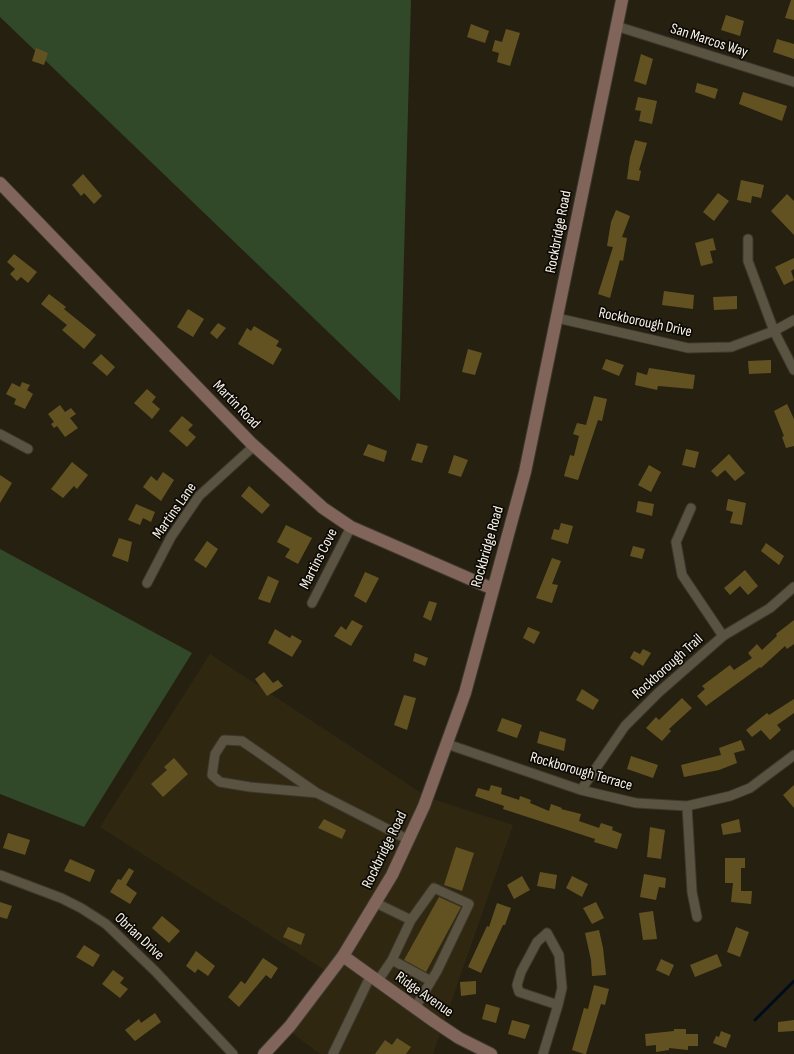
<!DOCTYPE html>
<html>
<head>
<meta charset="utf-8">
<style>
  body { margin:0 }
  canvas { display:block; background:#262011 }
</style>
</head>
<body>
<canvas width="794" height="1054"></canvas>
<script>
const g = document.querySelector('canvas').getContext('2d');
g.lineJoin = 'round';
function paint(path, color) {
  g.fillStyle = color;
  g.fill(path, 'evenodd');
}
function poly(rows) {
  const path = new Path2D();
  for (const r of rows) {
    path.moveTo(r[0], r[1]);
    for (let i = 2; i < r.length; i += 2) path.lineTo(r[i], r[i + 1]);
  }
  return path;
}
function stroke(path, color, width, dash) {
  g.strokeStyle = color;
  g.lineWidth = width;
  g.lineCap = dash ? 'butt' : 'round';
  g.setLineDash(dash || []);
  g.stroke(path);
}
function label(font, color, halo, rows, align = 'center') {
  g.font = font + ' "Sofia Sans Condensed",sans-serif';
  g.lineWidth = 3.5;
  g.setLineDash([]);
  g.textBaseline = 'middle';
  g.strokeStyle = halo;
  g.fillStyle = color;
  for (const [text, x, y, turn = 0] of rows) {
    g.save();
    g.translate(x, y);
    g.rotate((+turn || 0) * Math.PI / 180);
    g.textAlign = isNaN(turn) ? turn : align;
    if (halo) g.strokeText(text, 0, 0);
    g.fillText(text, 0, 0);
    g.restore();
  }
}
paint(poly([
  [210,654,429,798,513,825,433,1054,320,1054,287,1029,334,976,100,827]
]), '#2f2710');
paint(poly([
  [0,0,411,0,400,401,0,17],
  [0,549,192,653,84,827,0,794]
]), '#314829');
stroke(poly([
  [755,1020,794,981]
]), '#000b1b', 3);
paint(poly([
  [791,0,794,0,794,20,785,18],
  [726,15,744,21,740,36,721,30],
  [471,24,489,31,485,43,467,37],
  [506,29,520,33,510,66,497,62,499,53,492,51,495,40,502,42],
  [777,39,794,44,794,59,773,52],
  [36,48,48,53,44,65,32,61],
  [641,54,653,59,646,85,634,81],
  [697,83,718,89,715,99,695,92],
  [743,92,787,106,782,121,739,104],
  [638,97,657,101,652,124,639,121,641,111,635,110],
  [635,140,647,143,639,170,641,171,639,181,627,179,630,157],
  [83,174,102,196,94,204,84,193,81,196,72,185],
  [741,180,764,185,761,198,752,196,751,203,737,200],
  [718,193,729,201,714,221,703,212],
  [787,194,794,201,794,235,771,211],
  [616,210,630,216,622,237,627,238,623,261,620,260,610,298,598,294,613,247,607,246,611,222],
  [713,238,716,250,710,251,713,263,701,266,695,243],
  [14,254,37,272,28,283,21,277,17,281,10,274,15,269,7,262],
  [794,258,794,269,791,271,794,280,784,285,775,267],
  [664,291,694,295,693,309,662,305],
  [49,294,66,307,64,309,96,335,84,349,62,330,67,325,41,304],
  [737,296,737,309,714,310,713,297],
  [188,309,204,319,193,337,177,327],
  [218,323,226,328,217,339,210,333],
  [254,326,279,341,276,346,282,349,273,365,238,344,247,328,251,331],
  [468,349,482,353,475,375,462,372],
  [101,354,115,367,107,376,92,363],
  [606,359,624,365,619,376,602,369],
  [771,360,771,373,749,374,748,361],
  [649,368,695,375,693,389,658,386,657,390,635,385,637,372,647,375],
  [22,382,30,385,27,390,33,394,25,409,14,404,16,399,6,394,12,383,20,387],
  [147,389,156,397,152,402,160,409,152,419,134,403],
  [594,396,607,399,602,421,598,420,578,480,564,476,570,455,574,456,579,436,573,434,577,423,586,425],
  [787,404,794,419,794,446,786,448,782,437,784,436,774,411],
  [60,405,65,412,71,408,76,414,70,418,78,428,65,437,57,426,54,428,51,424,54,422,48,414],
  [182,416,193,425,188,430,196,437,187,447,169,431],
  [417,443,428,446,422,463,411,460],
  [368,444,387,451,384,462,363,455],
  [686,449,699,452,695,468,682,465],
  [729,454,745,473,735,481,725,470,717,477,711,471],
  [454,455,468,460,461,477,448,473],
  [72,462,88,475,77,489,74,486,63,498,51,489],
  [649,465,661,472,651,492,638,485],
  [163,472,174,480,161,501,143,487,151,476,157,481],
  [0,475,12,483,0,503],
  [249,486,270,505,262,514,241,496],
  [728,499,746,503,742,525,730,523,733,512,726,510],
  [638,501,654,504,652,516,636,512],
  [136,504,155,512,151,522,143,518,140,525,128,520],
  [561,523,573,526,568,544,551,539,554,529,559,530],
  [286,525,312,538,298,564,285,557,290,549,277,542],
  [119,538,132,542,128,562,112,556],
  [207,541,218,549,206,568,194,560],
  [766,543,784,556,779,565,761,551],
  [633,546,645,549,642,559,630,556],
  [552,558,561,561,552,584,558,585,552,603,536,598],
  [745,570,758,586,748,595,740,586,730,595,724,588],
  [365,572,379,578,366,603,354,596],
  [268,576,279,581,270,603,258,599],
  [429,601,437,603,431,621,423,617],
  [352,620,363,626,351,646,334,636,341,626,346,630],
  [794,620,794,644,787,649,785,646,761,668,760,667,706,706,697,696,705,689,702,686,730,665,734,670,752,658,748,653,757,644,762,650,777,636,776,634],
  [528,627,540,632,534,644,523,638],
  [275,629,290,638,292,635,302,641,292,657,268,643],
  [643,649,651,653,643,666,630,658,634,651,640,654],
  [415,653,428,658,425,666,413,661],
  [264,672,273,683,278,680,283,686,267,696,255,679],
  [582,689,599,700,593,710,576,700],
  [404,695,416,698,407,730,394,725],
  [682,698,692,708,669,729,671,731,662,741,646,728,656,717,659,720],
  [794,699,794,713,777,725,781,730,770,740,761,730,752,737,746,730,767,713,769,715],
  [502,718,522,725,517,738,497,731],
  [540,731,566,739,564,751,537,743],
  [741,740,745,750,734,753,737,763,719,770,684,777,681,765,721,755,719,748],
  [631,756,658,765,653,778,627,769],
  [174,758,188,774,163,797,151,784,167,770,164,767],
  [491,785,502,788,501,794,519,800,520,796,531,800,530,803,549,811,551,804,562,808,561,809,581,814,579,821,599,828,601,823,613,827,612,830,622,834,617,849,594,842,595,839,503,809,504,806,475,796,478,788,489,791],
  [794,785,794,808,783,795],
  [324,819,346,830,342,839,318,828],
  [739,819,741,832,723,835,721,824],
  [650,827,665,830,661,859,647,857],
  [8,833,30,840,25,855,3,848],
  [456,847,474,853,462,891,444,885],
  [725,858,745,858,745,868,741,868,741,891,752,891,751,904,731,902,733,883,725,883],
  [70,859,95,870,90,882,64,871],
  [129,868,134,871,126,885,137,893,130,904,110,892,118,879,121,880],
  [540,872,557,875,555,889,537,886],
  [644,874,666,878,665,888,659,887,656,900,640,897],
  [522,876,530,890,514,899,507,885],
  [572,876,588,884,582,897,566,888],
  [439,897,461,907,426,972,404,960],
  [0,902,12,906,7,919,0,917],
  [596,902,604,918,592,924,583,908],
  [497,903,511,908,505,925,503,925,481,973,468,967,487,926,489,927],
  [653,911,657,939,643,940,639,913],
  [162,916,180,931,169,943,152,928],
  [288,927,305,934,301,945,283,937],
  [736,927,749,932,740,957,727,952],
  [599,930,603,948,606,975,592,976,591,960,585,933],
  [84,945,100,955,93,967,76,957],
  [196,951,215,966,208,976,198,969,195,973,186,966],
  [717,954,722,966,695,977,690,965],
  [263,958,278,968,271,979,266,975,239,1007,228,997,241,981,245,984],
  [661,959,674,965,669,976,656,970],
  [113,970,124,978,120,983,128,989,120,998,102,984],
  [476,981,476,994,461,996,460,982],
  [594,985,609,989,605,1005,601,1004,586,1054,584,1054,572,1050,584,1008,588,1009],
  [486,1004,500,1008,496,1023,482,1019],
  [155,1013,161,1022,135,1041,125,1030,139,1019,141,1023],
  [512,1020,530,1025,525,1039,508,1034],
  [794,1020,794,1031,778,1032,778,1022],
  [674,1029,686,1029,686,1034,698,1034,698,1046,688,1046,688,1050,669,1048,669,1050,656,1052,656,1045,646,1046,645,1034,674,1031],
  [721,1031,731,1035,726,1048,713,1043,716,1036,719,1037],
  [397,1038,411,1047,406,1054,375,1054,385,1040,392,1045]
]), '#625221');
const street = poly([
  [616,26,794,82],
  [748,239,748,261,774,331,794,370],
  [557,318,688,348,731,347,774,331,794,320],
  [0,434,28,449],
  [691,508,676,542,682,575,723,636],
  [147,583,171,537,199,496,254,446],
  [312,603,351,527],
  [447,744,581,790,636,803,687,806,730,796,750,788,794,755],
  [581,790,625,726,659,692,723,636,770,608,794,587],
  [317,793,250,787,220,782,212,775,215,754,224,740,242,741,317,793,409,840],
  [687,806,692,892,697,917],
  [0,875,61,898,81,908,106,924,155,971,233,1054],
  [376,903,411,920],
  [547,933,559,955,562,988,558,1005,519,992,517,985,521,972,537,942,547,933],
  [392,960,411,920,434,888,469,904,437,971,415,1008],
  [377,982,392,960,431,981],
  [333,1054,370,977],
  [543,1054,558,1005]
]);
const secondary = poly([
  [0,183,251,443,323,508,351,527,493,589],
  [343,956,435,1022,459,1038,491,1054],
  [264,1054,290,1026,343,956,392,875,424,806,465,693,525,472,622,0]
]);
stroke(street, '#3d382f', 11);
stroke(secondary, '#3d382f', 14);
stroke(street, '#5a5342', 9);
stroke(secondary, '#82655a', 12);
label('15px', '#f6f2e8', '#0d0a05', [
  ["San Marcos Way",709,41,18],
  ["Rockbridge Road",559,232,-79],
  ["Rockborough Drive",645,323,12],
  ["Martin Road",236,405,46],
  ["Martins Lane",175,511,-55],
  ["Rockbridge Road",488,547,-74],
  ["Martins Cove",319,559,-63],
  ["Rockborough Trail",668,667,-42],
  ["Rockborough Terrace",581,772,16],
  ["Rockbridge Road",385,850,-64],
  ["Obrian Drive",139,937,43],
  ["Ridge Avenue",424,995,35]
]);
</script>
</body>
</html>
